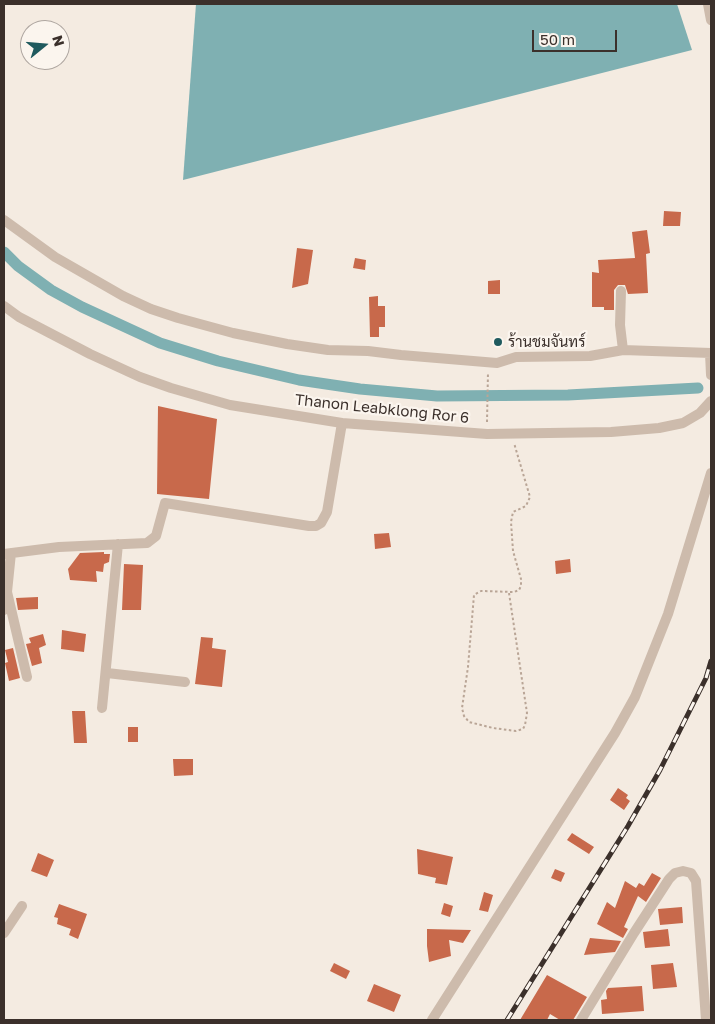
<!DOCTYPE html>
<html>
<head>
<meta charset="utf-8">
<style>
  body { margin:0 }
  #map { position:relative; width:715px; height:1024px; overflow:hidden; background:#f4ebe1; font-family:"Golos Text",sans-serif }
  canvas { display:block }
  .frame { position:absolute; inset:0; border:5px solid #3b302b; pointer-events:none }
  .north { position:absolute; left:20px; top:20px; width:50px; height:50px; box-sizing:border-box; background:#fbf5ee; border:1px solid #aea6a0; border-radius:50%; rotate:73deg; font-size:14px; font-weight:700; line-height:20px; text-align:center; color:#3b302b }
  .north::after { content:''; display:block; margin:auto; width:18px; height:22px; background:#1f5a5e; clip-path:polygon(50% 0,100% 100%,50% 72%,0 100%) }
  .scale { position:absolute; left:532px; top:30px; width:85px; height:22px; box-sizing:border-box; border:2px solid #3b302b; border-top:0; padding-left:6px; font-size:15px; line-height:18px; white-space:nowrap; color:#3b302b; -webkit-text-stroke:4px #fbf5ee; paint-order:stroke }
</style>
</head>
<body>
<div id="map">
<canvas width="715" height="1024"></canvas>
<div class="frame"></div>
<div class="north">N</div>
<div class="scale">50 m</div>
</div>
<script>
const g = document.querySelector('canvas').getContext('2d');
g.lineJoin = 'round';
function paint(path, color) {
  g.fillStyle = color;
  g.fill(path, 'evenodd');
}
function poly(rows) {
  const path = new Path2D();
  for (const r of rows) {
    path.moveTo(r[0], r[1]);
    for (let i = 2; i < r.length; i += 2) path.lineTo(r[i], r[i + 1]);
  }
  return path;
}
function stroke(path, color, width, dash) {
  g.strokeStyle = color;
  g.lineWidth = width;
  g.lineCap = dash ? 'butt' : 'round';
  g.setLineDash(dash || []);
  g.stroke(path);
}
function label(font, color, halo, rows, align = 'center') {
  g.font = font + ' "Golos Text",Sarabun,sans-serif';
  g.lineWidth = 4.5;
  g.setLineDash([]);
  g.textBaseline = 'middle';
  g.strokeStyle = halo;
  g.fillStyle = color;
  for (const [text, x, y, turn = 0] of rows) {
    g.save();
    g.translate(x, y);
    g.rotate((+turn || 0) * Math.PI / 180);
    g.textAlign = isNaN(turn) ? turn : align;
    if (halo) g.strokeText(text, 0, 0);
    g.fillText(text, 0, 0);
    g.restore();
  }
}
paint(poly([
  [196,4,677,4,692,50,183,180]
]), '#7fb0b2');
stroke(poly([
  [4,252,18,266,51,290,82,307,160,343,218,361,299,380,360,389,437,396,568,395,698,388]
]), '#7fb0b2', 11);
paint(poly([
  [664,211,681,212,680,226,663,226],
  [647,230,650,253,646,254,648,293,628,294,625,285,618,285,614,290,614,310,604,310,604,307,592,307,592,272,599,273,598,260,635,258,632,232],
  [297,248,313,250,308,284,292,288],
  [355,258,366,260,365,270,353,268],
  [500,280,500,294,488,294,488,281],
  [378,296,378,306,385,306,385,327,379,327,379,337,370,337,369,297],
  [158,406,217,419,209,499,157,494],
  [389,533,391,547,375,549,374,534],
  [104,552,104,554,110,554,109,562,104,564,103,572,96,571,97,582,70,580,68,569,80,553],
  [570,559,571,572,556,574,555,561],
  [124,564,143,565,141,610,122,610],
  [38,597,38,609,18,610,16,598],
  [62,630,86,634,84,652,61,649],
  [43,634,46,645,39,648,42,663,32,666,26,644,31,643,29,638],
  [201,637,213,638,212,648,226,650,222,687,195,684],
  [13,648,20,678,9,681,5,663,8,662,5,650],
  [72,711,85,711,87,743,74,743],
  [128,727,138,727,138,742,128,742],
  [173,759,193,759,193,775,174,776],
  [618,788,628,795,626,798,630,801,624,810,610,800],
  [572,833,594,847,589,854,567,840],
  [417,849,453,857,447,885,435,883,436,878,418,874],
  [38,853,54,860,47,877,31,871],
  [555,869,565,873,561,882,551,878],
  [652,873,661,878,646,902,638,896,624,927,628,929,623,938,597,924,607,902,615,908,625,881,636,888,639,883,644,886],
  [484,892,493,895,488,912,479,910],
  [444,903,453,906,450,917,441,914],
  [59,904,87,914,78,939,69,935,71,929,57,924,58,918,54,917],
  [682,907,683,923,660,925,658,909],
  [427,929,471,930,463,943,449,940,451,956,429,962,427,946],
  [668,929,670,946,645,948,643,932],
  [590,938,621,941,615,952,584,955],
  [334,963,350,971,346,979,330,971],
  [673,963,677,987,653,989,651,965],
  [547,975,587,997,573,1020,560,1020,550,1014,547,1020,520,1020],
  [374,984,401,995,394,1012,367,1001],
  [642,986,644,1011,602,1014,601,1000,607,999,606,991,608,988]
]), '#c8694b');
stroke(poly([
  [487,422,488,372],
  [509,593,527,713,525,725,523,729,516,731,493,728,469,722,464,716,462,708,468,667,474,595,481,591,514,592,519,590,521,586,521,579,513,551,511,522,513,512,526,506,530,497,514,443]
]), '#b9a596', 2, [2.5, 2.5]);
stroke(poly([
  [708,4,711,20],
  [4,220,55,257,123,296,151,309,178,318,233,333,287,344,328,350,368,351,401,355,497,363,516,357,590,356,623,350,711,353],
  [621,291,620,325,623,350],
  [4,306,19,317,90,354,140,377,171,388,230,405,342,423,487,434,611,432,659,428,683,423,700,413,711,401],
  [710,353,711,375],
  [4,554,59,547,147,543,156,536,165,503,309,526,316,526,321,523,327,512,342,423],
  [7,592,27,677],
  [4,610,7,592,11,553],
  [107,673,185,682],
  [102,708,118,544],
  [4,933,22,906],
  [432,1020,615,733,635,697,668,614,711,473],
  [581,1020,634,933,669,879,675,873,683,871,691,873,696,881,706,1020]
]), '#cdbbac', 10);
const rail = poly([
  [507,1020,628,826,660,770,706,678,711,661]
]);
stroke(rail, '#3b302b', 5);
stroke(rail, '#fbf5ee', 3, [9]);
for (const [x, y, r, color] of [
  [498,342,5,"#1f5a5e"]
]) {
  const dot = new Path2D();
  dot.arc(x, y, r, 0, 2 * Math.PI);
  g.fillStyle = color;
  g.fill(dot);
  stroke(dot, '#fbf5ee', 2);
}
label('15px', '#3b302b', '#fbf5ee', [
  ["ร้านชมจันทร์",508,342]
], 'left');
label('15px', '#3b302b', '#fbf5ee', [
  ["Thanon Leabklong Ror 6",382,409,6]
]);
</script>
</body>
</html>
